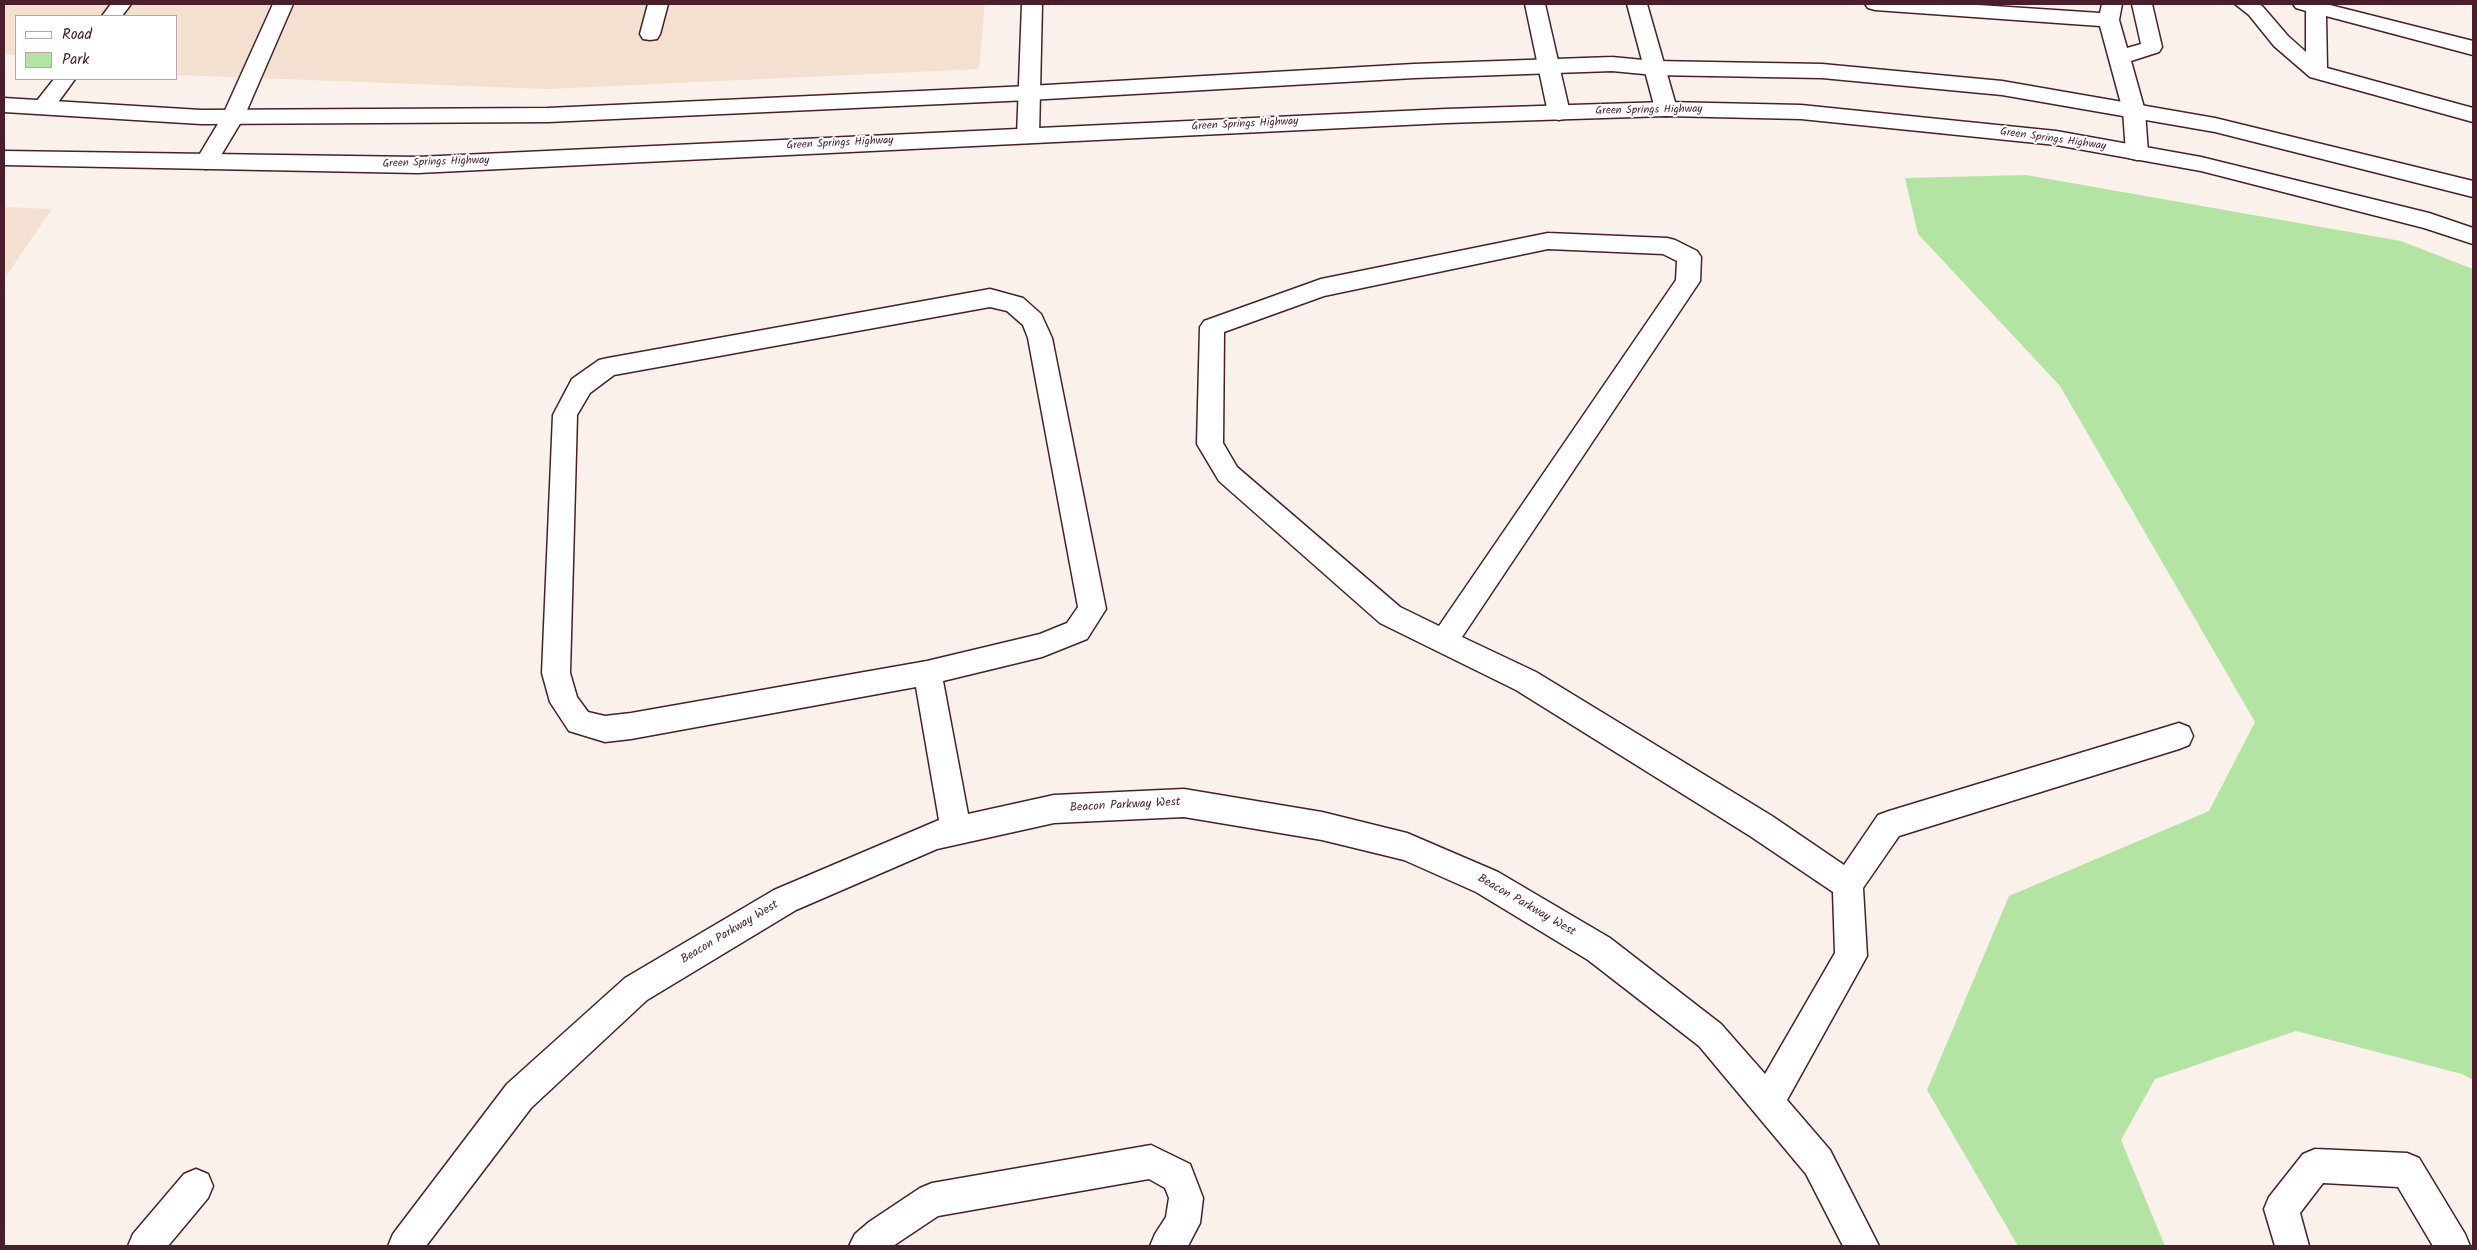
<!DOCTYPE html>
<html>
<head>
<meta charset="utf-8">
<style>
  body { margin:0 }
  #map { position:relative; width:2477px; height:1250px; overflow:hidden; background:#faf1ea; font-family:Kalam,sans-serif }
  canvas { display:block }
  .frame { position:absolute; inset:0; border:5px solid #4a1f2b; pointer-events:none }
  .legend { position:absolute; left:15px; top:15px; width:162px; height:65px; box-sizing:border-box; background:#fff; border:1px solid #b7a5aa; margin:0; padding:6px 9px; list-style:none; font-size:15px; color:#4a1f2b }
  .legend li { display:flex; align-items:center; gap:10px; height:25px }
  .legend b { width:25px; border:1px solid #b7a5aa }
</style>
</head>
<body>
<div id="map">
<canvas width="2477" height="1250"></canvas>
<div class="frame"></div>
<ul class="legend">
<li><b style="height:6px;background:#fff"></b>Road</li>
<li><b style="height:14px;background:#b4e4a3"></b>Park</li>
</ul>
</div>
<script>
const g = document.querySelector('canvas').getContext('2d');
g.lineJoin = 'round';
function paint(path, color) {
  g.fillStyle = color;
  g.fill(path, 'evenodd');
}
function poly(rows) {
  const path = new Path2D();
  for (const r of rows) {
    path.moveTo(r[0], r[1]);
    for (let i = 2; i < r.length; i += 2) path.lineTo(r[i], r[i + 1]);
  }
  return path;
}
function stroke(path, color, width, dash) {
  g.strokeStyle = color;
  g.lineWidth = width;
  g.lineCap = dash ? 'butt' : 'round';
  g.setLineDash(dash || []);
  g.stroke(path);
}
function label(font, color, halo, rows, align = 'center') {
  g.font = font + ' Kalam,sans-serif';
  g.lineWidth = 4;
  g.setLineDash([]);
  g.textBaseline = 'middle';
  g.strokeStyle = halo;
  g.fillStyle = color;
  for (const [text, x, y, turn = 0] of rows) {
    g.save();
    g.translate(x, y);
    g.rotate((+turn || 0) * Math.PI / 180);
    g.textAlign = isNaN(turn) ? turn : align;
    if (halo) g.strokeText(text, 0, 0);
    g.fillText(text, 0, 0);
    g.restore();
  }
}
paint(poly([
  [4,4,985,4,979,69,548,89,176,75,176,16,16,16,16,55,4,54],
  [4,207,52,209,4,279]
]), '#f3e0d0');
paint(poly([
  [2026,175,2401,241,2473,269,2473,1080,2462,1074,2296,1031,2155,1079,2121,1140,2165,1246,2018,1246,1927,1090,2009,896,2209,811,2255,722,2060,386,1918,234,1905,178]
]), '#b4e4a3');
const minor = poly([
  [111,4,131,4,122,16,102,16,111,4],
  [273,4,293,4,244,117,214,167,206,169,198,167,195,162,222,117,273,4],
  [648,4,668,4,660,34,657,39,650,40,643,39,640,34,648,4],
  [1022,4,1042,4,1039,136,1036,141,1028,143,1020,141,1017,136,1022,4],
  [1525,4,1545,4,1570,113,1567,118,1559,120,1551,118,1548,113,1525,4],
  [1627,4,1647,4,1677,109,1674,114,1666,116,1658,114,1655,109,1627,4],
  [1865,4,1963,4,2100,13,2102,4,2122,4,2119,20,2127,48,2141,44,2132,4,2152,4,2162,47,2159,52,2131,61,2145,111,2148,153,2145,158,2137,160,2129,158,2126,153,2123,111,2100,26,1875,10,1868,8,1865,4],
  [2235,4,2259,4,2263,7,2288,36,2306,52,2306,11,2296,8,2293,4,2326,4,2473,41,2473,55,2326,16,2327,68,2473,108,2473,122,2310,77,2274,46,2249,15,2235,4],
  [54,79,75,79,51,112,43,114,35,112,32,107,54,79],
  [1548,233,1667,238,1675,240,1697,251,1701,257,1700,281,1462,637,1536,672,1772,816,1844,865,1878,815,1889,811,2179,723,2189,727,2193,736,2189,745,2179,749,1899,836,1863,888,1867,956,1787,1100,1830,1150,1879,1246,1843,1246,1806,1174,1699,1046,1588,960,1476,892,1404,860,1322,840,1184,817,1054,823,937,849,796,910,647,1000,531,1108,426,1246,388,1246,393,1234,507,1084,625,978,774,890,939,820,916,687,631,739,605,742,569,731,550,702,542,673,553,415,572,379,599,360,608,358,990,289,1023,298,1041,314,1052,338,1106,609,1087,639,1042,657,943,681,968,814,1054,795,1184,789,1322,812,1407,833,1498,872,1610,938,1721,1024,1765,1074,1835,953,1833,892,1750,836,1516,690,1380,623,1219,481,1197,444,1200,327,1204,321,1321,279,1548,233],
  [1548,249,1663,254,1677,261,1676,280,1439,626,1400,607,1237,467,1223,443,1224,332,1324,296,1548,249],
  [990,307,1007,311,1023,325,1028,338,1078,607,1067,623,1040,634,927,661,631,713,605,716,588,712,577,697,570,673,577,415,590,393,614,375,990,307],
  [1151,1145,1190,1164,1203,1198,1200,1223,1188,1246,1150,1246,1155,1234,1166,1217,1169,1198,1165,1188,1149,1179,938,1216,893,1246,849,1246,855,1234,869,1222,920,1188,932,1183,1151,1145],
  [2315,1149,2407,1153,2419,1158,2465,1234,2470,1246,2433,1246,2398,1187,2323,1183,2300,1213,2309,1246,2275,1246,2264,1209,2269,1197,2303,1154,2315,1149],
  [196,1169,208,1174,213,1186,208,1198,168,1246,128,1246,133,1234,184,1174,196,1169]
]);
const major = poly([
  [1612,57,1654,61,1822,64,2002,81,2215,118,2473,181,2473,197,2215,132,2002,95,1822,78,1654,75,1612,71,1414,78,1029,100,548,122,201,124,4,112,4,98,201,110,548,108,1029,86,1414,64,1612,57],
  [1666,102,1801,105,2056,131,2201,157,2429,213,2473,228,2473,244,2424,228,2201,171,2056,145,1801,119,1666,116,1446,123,418,173,4,165,4,151,418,157,1446,109,1666,102]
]);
stroke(minor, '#4a1f2b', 3);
stroke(major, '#4a1f2b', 3);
paint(minor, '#fff');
paint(major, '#fff');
label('11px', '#4a1f2b', '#fff', [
  ["Green Springs Highway",1649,111,-1],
  ["Green Springs Highway",1245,125,-3],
  ["Green Springs Highway",2053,140,8],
  ["Green Springs Highway",840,144,-3],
  ["Green Springs Highway",436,163,-2]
]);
label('12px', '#4a1f2b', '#fff', [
  ["Beacon Parkway West",1125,806,-3],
  ["Beacon Parkway West",1526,906,30],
  ["Beacon Parkway West",730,933,-31]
]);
</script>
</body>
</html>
